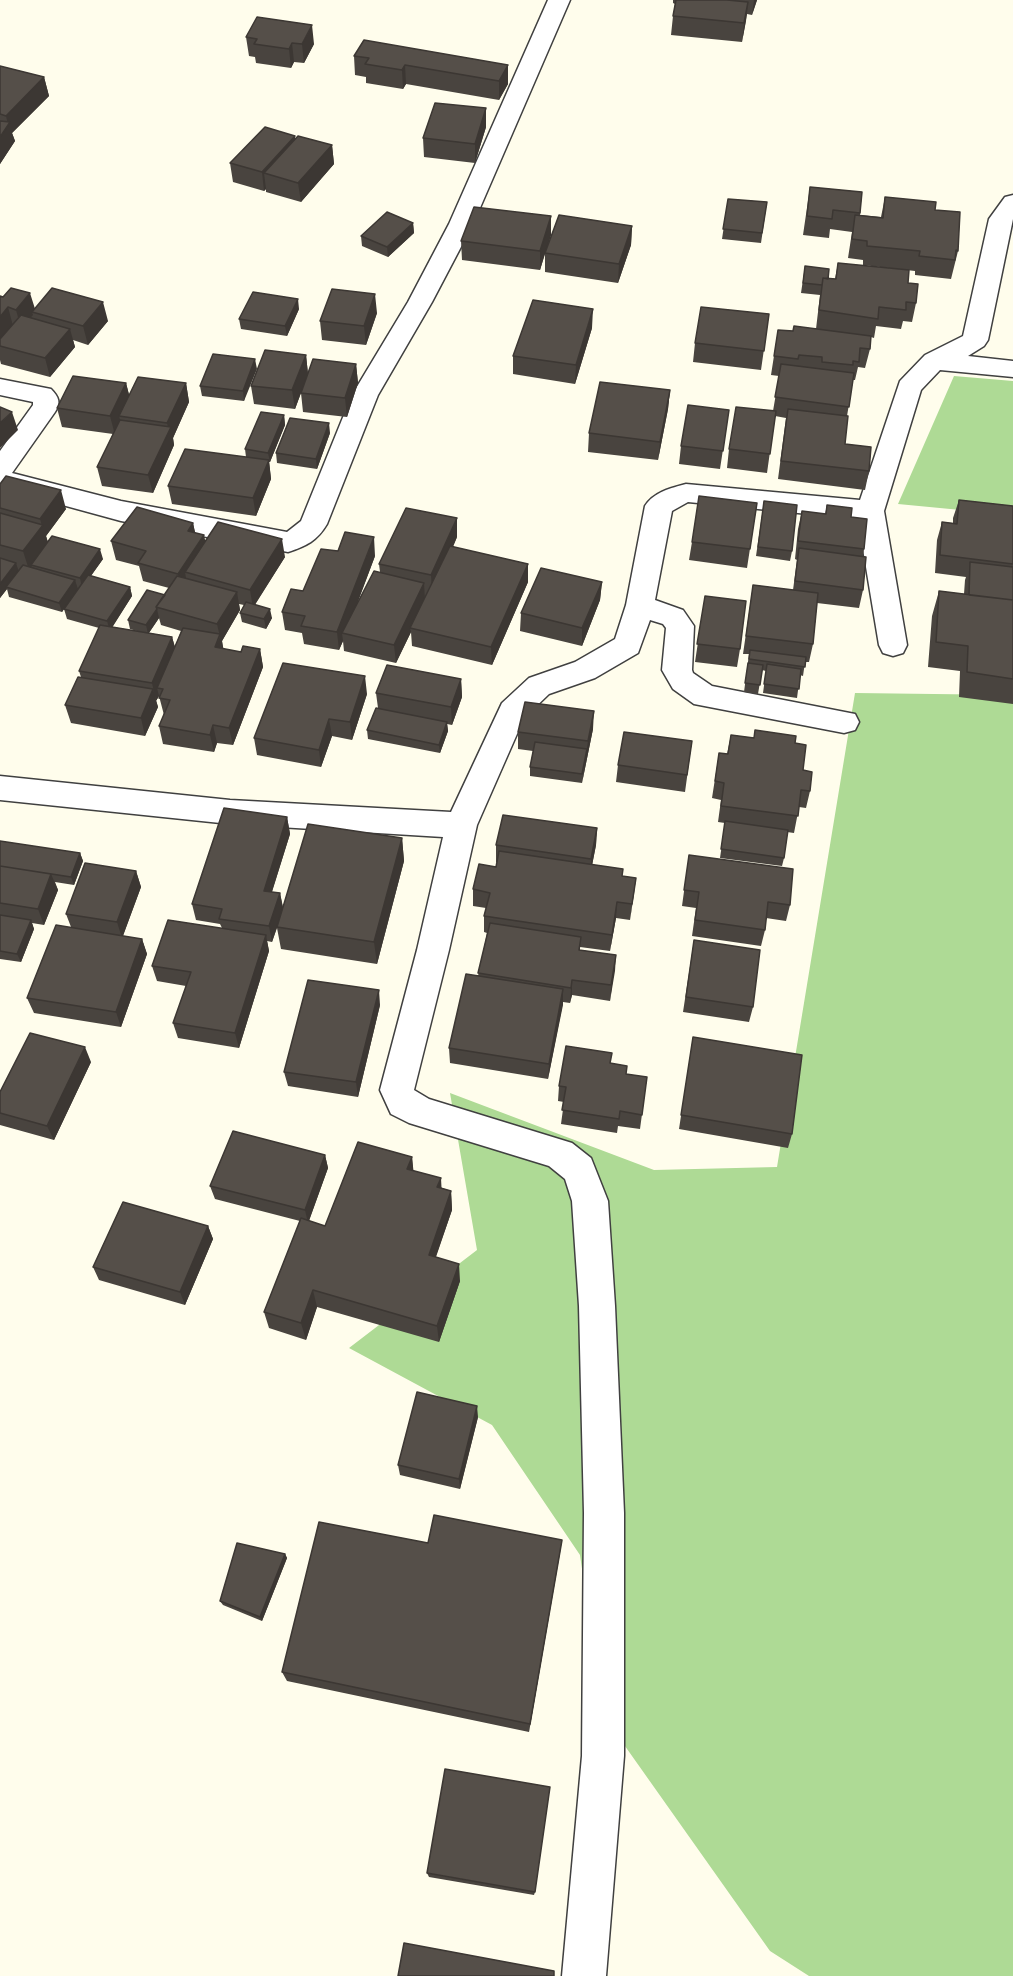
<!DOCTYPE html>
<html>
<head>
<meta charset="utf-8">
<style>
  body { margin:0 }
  canvas { display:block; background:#fffdec }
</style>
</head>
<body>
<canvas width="1013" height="1976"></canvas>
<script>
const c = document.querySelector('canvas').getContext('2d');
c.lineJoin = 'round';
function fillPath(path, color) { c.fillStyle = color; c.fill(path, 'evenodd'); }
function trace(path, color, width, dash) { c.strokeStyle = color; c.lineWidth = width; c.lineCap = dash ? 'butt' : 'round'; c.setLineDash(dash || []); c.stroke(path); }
fillPath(new Path2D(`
  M954,376L1013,381V515L898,504Z
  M855,693L1013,695V1976H809L770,1951L603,1715L580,1555L492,1425L349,1348L477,1250L450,1093L654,1170L777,1167Z`), '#aeda95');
const minor = new Path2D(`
  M548,0H570L473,224L432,302L378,395L327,524C317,541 306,546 288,552L121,521L0,488V451L33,405V402L0,395V379L51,389C59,397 61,403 55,412L12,473L121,501L287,532L301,521L352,395L408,302L449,224Z
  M1013,195V219L988,340L984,346L968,356L1013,361V377L940,370L921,390L884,511L907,645L903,653L893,656L883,653L879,645L858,519L688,502L672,511L655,600L683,610L694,626L692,670L693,673L712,686L855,714L859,722L855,730L844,733L694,704L673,689L662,670L666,628L663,624L650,620L638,653L595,678L549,694L524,718L477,825L449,950L414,1090L429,1099L572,1143L591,1158L608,1201L615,1306L624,1513V1756L606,1976H562L582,1756L584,1513L579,1306L572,1201L565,1179L549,1166L409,1123L391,1114L380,1090L417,950L443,837L230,824L0,800V776L230,800L451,812L502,703L529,678L575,662L615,639L626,605L645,506C654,492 671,488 686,484L860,500L900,381L925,355L963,336L989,219L1005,197Z`);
trace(minor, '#404040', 3);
fillPath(minor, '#fff');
fillPath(new Path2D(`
  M673,0H757L752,15L747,14L742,42L671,35L673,16L675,4L673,3Z
  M246,37L314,44L304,63L294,62L291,68L256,63L255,57L249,56Z
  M354,56L508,65V84L499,100L406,84L403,89L366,83V77L355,75Z
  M0,66L44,77L49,96L12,133L15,141L0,164Z
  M486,108V127L475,163L424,157L423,138Z
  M295,139L332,145L334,164L301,202L266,192V189L264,191L233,182L230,163Z
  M810,187L862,192L860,215L881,217L885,197L935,210L958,251L951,279L915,275V271L863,265V260L848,258L852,232L830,229L829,238L803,235Z
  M728,199L767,202L761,243L722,239Z
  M551,216V235L547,248L632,226L631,245L618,283L545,272V253L540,270L462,260L461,241Z
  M413,223L414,233L388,257L362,246L361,236Z
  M838,263L908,283L916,303L912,322L903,321L901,329L876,326L874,338L871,337L870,349L865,368L858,367L855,380H853L847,416L845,444L869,471L865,490L778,479L786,418L775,416L767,473L727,468L729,449L773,411L779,376L771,375L778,330L793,331L816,329L820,295L801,293L805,266L828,279H835Z
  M0,296L35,309L108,321L88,345L73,340L75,347L50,377L1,364L0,360Z
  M299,309L287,336L241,329L239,319Z
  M377,313L366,345L322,340L320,321Z
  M769,314L761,370L693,362L695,343Z
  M592,328L575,384L513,374V356Z
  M306,355L308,374L295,409L254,404L251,386Z
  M255,359L244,401L202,396L200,386Z
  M356,364L358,383L347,417L303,412L301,393Z
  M126,383L129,395L186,383L189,402L173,438L174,445L153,493L102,486L97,467L113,434L62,427L57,408Z
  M670,390L668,409L658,460L588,452L589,433Z
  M729,410L720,469L679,464L681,446Z
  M284,415L285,425L270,462H269L271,479L256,516L172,504L168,486L246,457L245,449Z
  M330,433L317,469L277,463L276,453Z
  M0,484L66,509L46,536L48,542L103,559L91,576L130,587L132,596L112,627L137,631L130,629L128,620L165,595L169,588L143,581L139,566L116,560L111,541L193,523L195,533L205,541L285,557L255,604L272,618L266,629L242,622L240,613L244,605L239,604L240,610L222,641L223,649L241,652L260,649L263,667L233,745L217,743L214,752L163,744L159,726L164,715L159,696L156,701L158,707L145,736L71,723L65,705L81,677L79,671L99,628L67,619L64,609L62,612L9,597L7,589L0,598ZM159,618L161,625L181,631L175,647L172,637L149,633Z
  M959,500L1013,506V704L959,697L960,671L928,667L932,616L939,591L964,594L965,580L966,577L935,573L937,540L942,522L953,523V518Z
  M764,501L792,551L790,561L756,556Z
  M757,503L747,568L689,560L692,542Z
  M827,505L851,517L864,549L863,556V590L859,608L817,603L813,644L809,662H805L803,676L800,675L797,698L763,693L766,671L762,670L758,694L744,692L749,654H743L753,585L793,590L797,560L795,559L798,529L802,511L825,514Z
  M457,537L453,547L528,564V582L492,665L412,646L411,632L396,663L344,651L343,641L339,650L304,644L302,633L285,630L282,612L303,591L375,556L357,603L380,572L379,564Z
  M602,582L600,600L582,646L520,631L521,613Z
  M705,596L740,649L737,667L695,662Z
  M461,679L462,697L452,725L447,724L448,731L440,753L368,739L367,730L378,708L376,693Z
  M367,694L352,740L332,736L321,767L257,755L254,738Z
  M593,729L582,783L530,776V767L533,751L518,749V732Z
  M731,735L795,743L810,791L806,808L799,807L794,833L787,832L784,858L782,866L720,858L725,823L718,822L721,800L712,798L719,753L727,754Z
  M692,741L685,792L616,782L618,765Z
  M287,817L290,834L272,892L280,893L283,907L402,838L404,861L377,964L281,949L277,928L272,942L267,941L269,951L239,1048L178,1038L173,1023L186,986L157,981L152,966L222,928L220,924L196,920L192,904Z
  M597,828L596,845L592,865L623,869L622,876L636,878L630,920L616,918L610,951L580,947V950L616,955L610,1001L572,995L570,1003L563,1002L548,1079L450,1063L449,1048L478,976L487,933L484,932V916L486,908L473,906V889L496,867L497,862H496V845Z
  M0,842L80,853L83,861L74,885L55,882L58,890L44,925L32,923L34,929L21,962L0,959Z
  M689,855L790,905L786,921L766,918L765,930L761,946L692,936L696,908L682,906Z
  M136,871L141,887L123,936L142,939L147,954L121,1027L34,1013L27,998L71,927L66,914Z
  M694,940L753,1007L749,1022L683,1012Z
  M380,1005L358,1097L288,1086L284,1072Z
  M693,1037L792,1134L788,1148L679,1129Z
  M91,1062L54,1140L0,1125V1092Z
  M611,1063L626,1074L647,1077L640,1129L618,1126L617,1133L561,1124L564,1102L558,1101L559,1086Z
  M325,1155L328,1168L309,1221L325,1226L412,1157L413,1170L442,1188L451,1191L452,1210L436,1257L460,1281L439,1342L317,1307L306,1340L269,1328L264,1312L300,1221L215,1199L210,1186Z
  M208,1226L213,1239L185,1305L99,1280L93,1267Z
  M478,1417L460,1489L400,1475L398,1465Z
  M562,1540L529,1732L287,1681L282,1672L428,1543Z
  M285,1554L287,1558L262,1621L223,1605L220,1601Z
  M427,1873L535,1892L534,1895L429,1877Z`), '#49443f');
fillPath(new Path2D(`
  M754,0H757L752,15Z
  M748,2L746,21L742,42L744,23Z
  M312,25L314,44L304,63L302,44Z
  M292,43L294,62L291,68L289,49Z
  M405,65L406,84L403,89L402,70Z
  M508,65V84L499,100V81Z
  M44,77L49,96L12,133L15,141L0,164V137L8,125L6,116Z
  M486,108V127L475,163V144Z
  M295,136L297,155L264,173L266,189L264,191L262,172Z
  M332,145L334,164L301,202L298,183Z
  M551,216V235L540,270V251Z
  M413,223L414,233L388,257L387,247Z
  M632,226L631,245L618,283L619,264Z
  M30,293L36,312H32L33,315L21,328L16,310Z
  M375,294L377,313L366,345L364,326Z
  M298,299L299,309L287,336L285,326Z
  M103,302L108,321L88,345L83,326Z
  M8,307L13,326L0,342V317Z
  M593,309L592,328L575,384L576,365Z
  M70,329L75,347L50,377L45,358Z
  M306,355L308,374L295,409L292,390Z
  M255,359L257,369L244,401L243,391Z
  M356,364L358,383L347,417L345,398Z
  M126,383L131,402L119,416L121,423L115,435L110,416Z
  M186,383L189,402L173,438L174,445L153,493L148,475L169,431L167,423Z
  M670,390L668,409L658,460L660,442Z
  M12,412L18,430L0,448V423Z
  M284,415L285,425L270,462L268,453Z
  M329,423L330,433L317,469L316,459Z
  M269,460L271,479L256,516L253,498Z
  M61,490L66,509L46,536L48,543L29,570L23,551L42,526L40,519Z
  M457,518V537L432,593L431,575Z
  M193,523L197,541L188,531Z
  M204,535L208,554L185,572L187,584L182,592L178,574Z
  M374,537L375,556L346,634L342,633L343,641L339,650L337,632Z
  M282,539L285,557L253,608L250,590Z
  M100,549L103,559L82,588L80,578Z
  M16,563L19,572L6,587L7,589L0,598V584Z
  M528,564V582L492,665L491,647Z
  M75,580L78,589L62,612L59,603Z
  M602,582L600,600L582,646V628Z
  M424,583L425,601L410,628L411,632L396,663L394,645Z
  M130,587L132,596L110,631L107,621Z
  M237,592L240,610L222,641L224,652L215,647L220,637L217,624Z
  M157,609L159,618L148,634L146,625Z
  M270,609L272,618L266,629L264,619Z
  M172,637L177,655L157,688L159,696L156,701L152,683Z
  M260,649L263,667L233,745L229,728Z
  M365,676L367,694L352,740L350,722Z
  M461,679L462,697L452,725L451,707Z
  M153,689L158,707L145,736L141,718Z
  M594,711L593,729L582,783L588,741Z
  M329,719L332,736L321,767L319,750Z
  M447,722L448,731L440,753L439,745Z
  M213,725L217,743L214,752L210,735Z
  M287,817L290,834L267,907L264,891Z
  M597,828L596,845L590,876L591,859Z
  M402,838L404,861L377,964L374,942Z
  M80,853L83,861L74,885L71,877Z
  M136,871L141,887L122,938L117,922Z
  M51,874L58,890L44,925L38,909Z
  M636,878L634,894L630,920L632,904Z
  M280,893L283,909L272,942L269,926Z
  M617,902L616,918L610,951L612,935Z
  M31,920L34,929L21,962L17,954Z
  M266,935L269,951L239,1048L235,1033Z
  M142,939L147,954L121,1027L116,1012Z
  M616,955L615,971L610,1001L611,985Z
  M572,980V995L570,1003L571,988Z
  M563,989V1005L548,1079L549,1064Z
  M379,990L380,1005L358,1097L356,1082Z
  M85,1047L91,1062L54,1140L47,1126Z
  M325,1155L328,1168L308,1223L305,1210Z
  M412,1157L414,1176L407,1169Z
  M441,1178L442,1197L437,1187Z
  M451,1191L452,1210L430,1273L429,1255Z
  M208,1226L213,1239L185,1305L180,1292Z
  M459,1264L460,1281L439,1342L437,1326Z
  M313,1290L317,1307L306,1340L301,1323Z
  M477,1406L478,1417L460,1489L459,1479Z
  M562,1540L560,1553L529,1732L530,1724Z
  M285,1554L287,1558L262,1621L260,1617Z`), '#3c3733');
const building = new Path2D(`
  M676,0H727L748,2L744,23L673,16Z
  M257,17L312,25L302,44L292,43L289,49L254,44L257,39L246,37Z
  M364,40L508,65L499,81L405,65L402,70L365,64L369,58L354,56Z
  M0,66L44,77L6,116L0,114Z
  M435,103L486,108L475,144L423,138Z
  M0,121L10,122L0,137Z
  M265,127L295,136L262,172L230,163Z
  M298,136L332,145L298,183L264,173Z
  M810,187L862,192L860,213L833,210L832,219L807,216Z
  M885,197L936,202L935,210L960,212L958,251L956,250L955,260L919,256L920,251L867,246V241L852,239L855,215L883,218Z
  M728,199L767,202L762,233L723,229Z
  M474,207L551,216L540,251L461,241Z
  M387,212L413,223L387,247L361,236Z
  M559,215L632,226L619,264L545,253Z
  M838,263L909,270L908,283L918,284L916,303L906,302V310L879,307L878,319L819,310L823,278L836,279Z
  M805,266L829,269L828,279L823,278L822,285L803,283Z
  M11,288L30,293L16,310L8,307L0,317V296L3,297Z
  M52,288L103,302L83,326L32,312Z
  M332,289L375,294L364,326L320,321Z
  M253,292L298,299L285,326L239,319Z
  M533,300L593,309L576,365L513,356Z
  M701,307L769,314L764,351L695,343Z
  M21,315L70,329L45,358L0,346V339Z
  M794,326L871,336L870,349L860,348L859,362L853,361V365L822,362V357L799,355L798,359L774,356L778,330L793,331Z
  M265,350L306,355L292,390L251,386Z
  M213,354L255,359L243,391L200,386Z
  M313,359L356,364L345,398L301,393Z
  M781,364L854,373L849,407L775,397Z
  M73,376L126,383L110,416L57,408Z
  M138,377L186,383L167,423L119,416Z
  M600,382L670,390L660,442L589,433Z
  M688,405L729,410L723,451L681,446Z
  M0,407L12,412L0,423Z
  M736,407L776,411L770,454L729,449Z
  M788,409L848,416L845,444L871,447L869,471L781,461Z
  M261,412L284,415L268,453L245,449Z
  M290,418L329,423L316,459L276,453Z
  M120,420L171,427L148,475L97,467Z
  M185,449L269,460L253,498L168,486Z
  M6,476L61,490L40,519L0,508V484Z
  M699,496L757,503L750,549L692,542Z
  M959,500L1013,506V564L940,555L942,522L957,524Z
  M764,501L797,505L792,551L758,547Z
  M827,505L852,508L851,517L867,519L864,549L798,541L802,511L826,514Z
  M137,507L193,523L188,531L204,535L178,574L138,563L146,551L111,541Z
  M406,508L457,518L431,575L379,564Z
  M0,513L43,525L23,551L0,545Z
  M218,522L282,539L250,590L185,572Z
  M345,532L374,537L337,632L301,626L305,616L282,612L291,589L303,591L321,549L338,551Z
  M52,536L100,549L80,578L31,565Z
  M450,546L528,564L491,647L410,628Z
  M799,548L866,557L863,590L795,581Z
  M0,558L16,563L0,584Z
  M970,562L1013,567V600L969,595Z
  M23,565L75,580L59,603L6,587Z
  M541,568L602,582L582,628L521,613Z
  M374,571L424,583L394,645L342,633Z
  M88,575L130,587L107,621L64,609Z
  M177,576L237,592L217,624L156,607Z
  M753,585L818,593L813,644L746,636Z
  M147,590L165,595L156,607L157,609L146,625L128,620Z
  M939,591L1013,600V679L967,672L968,646L936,642Z
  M705,596L746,601L740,649L697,644Z
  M246,602L270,609L264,619L240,613Z
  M100,625L172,637L152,683L79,671Z
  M183,628L220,634L215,647L241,652L243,646L260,649L229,728L213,725L210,735L159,726L170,700L159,698L163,689L157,688Z
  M750,650L806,657L805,667L749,659Z
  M283,663L365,676L350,722L329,719L319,750L254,738Z
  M748,663L763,665L760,685L745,683Z
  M767,664L801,669L799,689L764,684Z
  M387,665L461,679L451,707L376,693Z
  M78,677L153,689L141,718L65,705Z
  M525,702L594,711L588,741L518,732Z
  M376,708L447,722L439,745L367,730Z
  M755,730L796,736L795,743L806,745L803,770L812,772L810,791L801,790L798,816L721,806L724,783L715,781L719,753L728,754L731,735L754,738Z
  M624,732L692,741L687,775L618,765Z
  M535,742L587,749L582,774L530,767Z
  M224,808L287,817L264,891L280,893L269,926L219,919L222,909L192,904Z
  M503,815L597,828L591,859L496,845Z
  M725,821L788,830L784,858L721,849Z
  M308,824L402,838L374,942L277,927Z
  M0,841L80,853L71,877L0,866Z
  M499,851L623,869L622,876L636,878L632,904L617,902L612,935L484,916L490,893L473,889L479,864L496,867Z
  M689,855L793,869L790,905L768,902L765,930L695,920L699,892L684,890Z
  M85,863L136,871L117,922L66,914Z
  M0,866L51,874L38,909L0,903Z
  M0,915L31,920L17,954L0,951Z
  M168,920L266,935L235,1033L173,1023L191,972L152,966Z
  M490,923L581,937L579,950L616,955L611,985L572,980L571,988L478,973Z
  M56,925L142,939L116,1012L27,998Z
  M694,940L760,950L753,1007L686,997Z
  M466,974L563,989L549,1064L449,1048Z
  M308,980L379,990L356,1082L284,1072Z
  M30,1033L85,1047L47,1126L0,1113V1092Z
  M693,1037L802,1055L792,1134L681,1115Z
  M566,1046L612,1053L610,1063L627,1066L626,1074L647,1077L642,1115L620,1111L619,1119L562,1110L566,1087L559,1086Z
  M233,1131L325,1155L305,1210L210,1186Z
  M358,1142L412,1157L407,1169L441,1178L437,1187L451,1191L429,1255L459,1264L437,1326L313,1290L301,1323L264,1312L301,1218L325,1226Z
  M123,1202L208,1226L180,1292L93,1267Z
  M417,1392L477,1406L459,1479L398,1465Z
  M434,1515L562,1540L530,1724L282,1672L319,1522L428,1543Z
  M237,1543L285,1554L260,1617L220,1601Z
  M445,1769L550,1787L535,1892L427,1873Z
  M404,1943L554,1971V1976H398Z`);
fillPath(building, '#554f49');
trace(building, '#3c3733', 1.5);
</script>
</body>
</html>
